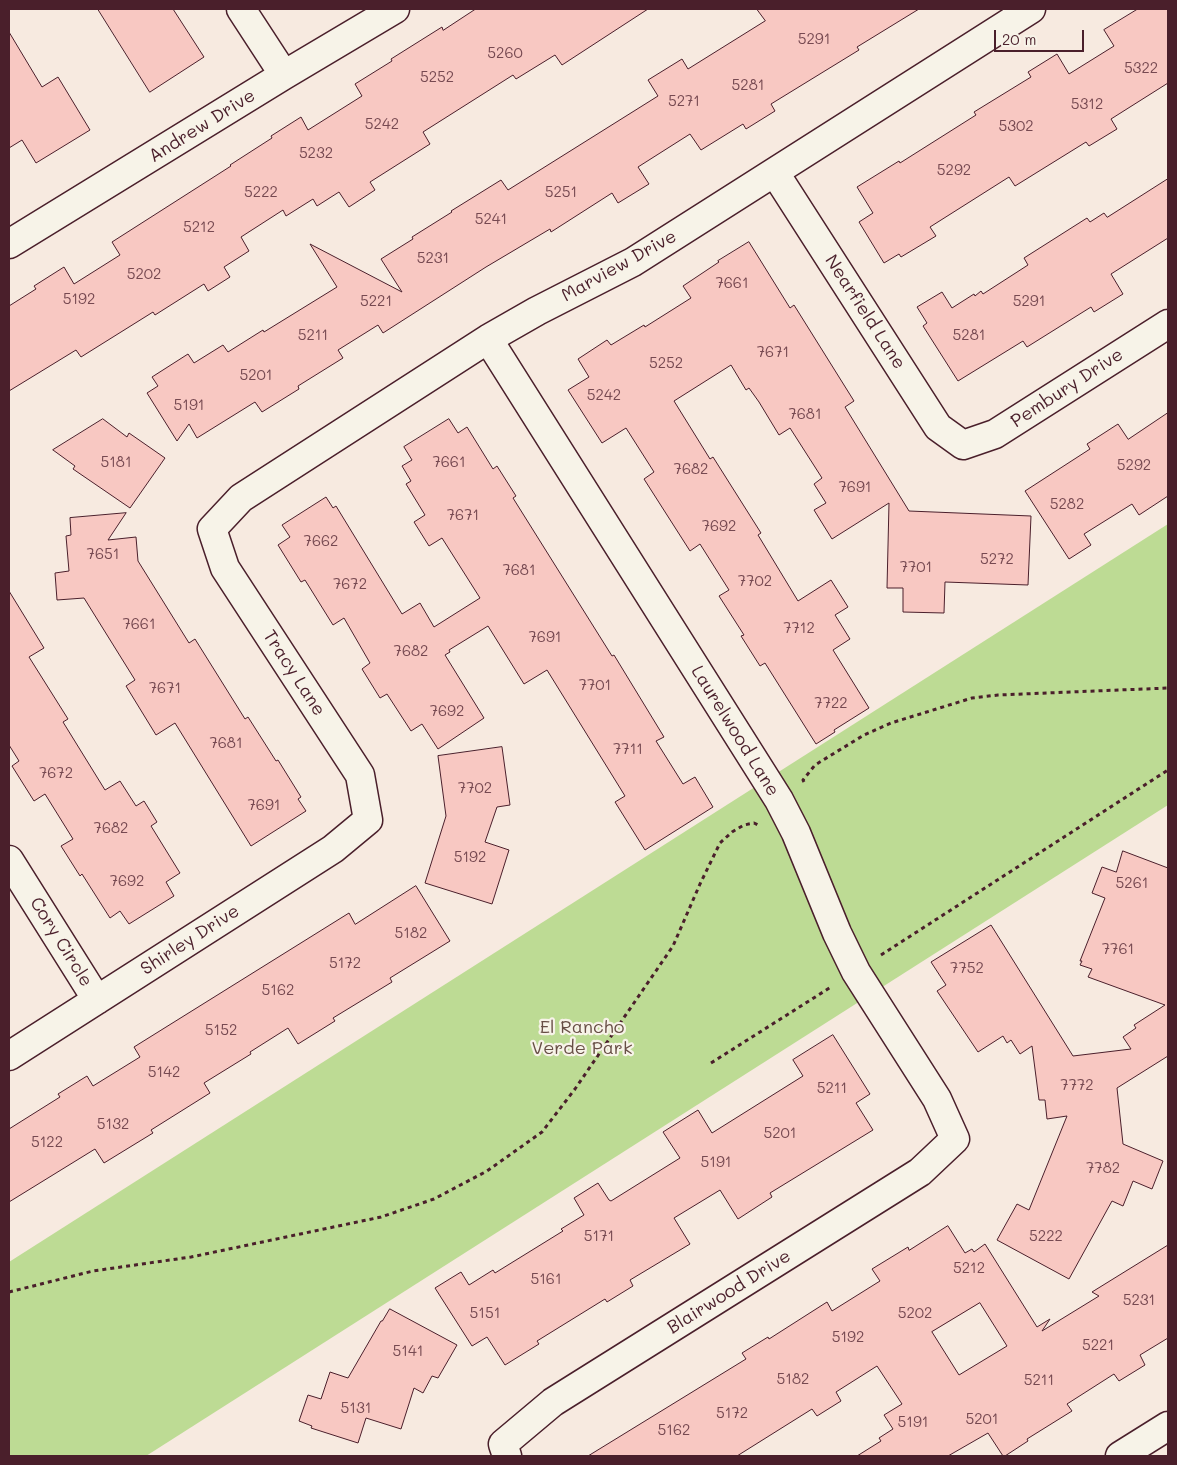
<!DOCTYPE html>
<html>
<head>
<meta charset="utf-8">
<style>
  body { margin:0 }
  #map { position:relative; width:1177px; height:1465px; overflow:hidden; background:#f7eae0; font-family:Mali,sans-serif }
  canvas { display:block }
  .frame { position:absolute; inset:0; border:10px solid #4a1f2b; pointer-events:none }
  .scale { position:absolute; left:994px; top:30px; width:90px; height:22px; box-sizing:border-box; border:2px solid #4a1f2b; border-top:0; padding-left:6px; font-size:15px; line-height:18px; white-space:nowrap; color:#4a1f2b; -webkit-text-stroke:4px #f7f3e8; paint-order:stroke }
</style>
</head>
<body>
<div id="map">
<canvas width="1177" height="1465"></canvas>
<div class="frame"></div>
<div class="scale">20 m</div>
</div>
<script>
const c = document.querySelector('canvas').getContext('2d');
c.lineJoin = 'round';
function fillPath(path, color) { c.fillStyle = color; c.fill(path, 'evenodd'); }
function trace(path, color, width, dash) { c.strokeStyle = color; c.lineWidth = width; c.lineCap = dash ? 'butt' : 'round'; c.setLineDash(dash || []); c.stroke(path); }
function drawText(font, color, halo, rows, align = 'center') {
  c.font = font + ' Mali,sans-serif'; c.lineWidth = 4.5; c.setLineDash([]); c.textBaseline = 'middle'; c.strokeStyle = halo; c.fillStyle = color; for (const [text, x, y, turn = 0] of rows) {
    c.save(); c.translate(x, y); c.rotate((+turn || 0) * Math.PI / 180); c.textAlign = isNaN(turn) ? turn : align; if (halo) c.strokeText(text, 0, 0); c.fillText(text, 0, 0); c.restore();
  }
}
fillPath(new Path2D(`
  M1168,524V805L146,1456H9V1262Z`), '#bddb94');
const building = new Path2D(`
  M98,9H173L204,57L150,92Z
  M476,9H648L562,65L555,55L516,79L513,75L423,132L430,144L370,182L375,190L349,207L339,192L317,206L313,199L286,216L283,210L241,237L249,251L224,267L230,277L208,291L204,284L155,315L153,312L81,357L76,350L9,391V306L36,289L34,286L64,267L74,284L120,255L112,242L231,166L230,165L272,138L271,136L301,117L308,130L362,96L355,84L392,61L391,59L442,27L443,30Z
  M757,9H919L857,47L859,50L771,104L775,111L746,129L743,124L701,150L690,134L638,167L649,184L618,203L612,193L551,232L550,229L486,267L383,333L378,325L338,350L343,358L298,386L299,389L262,412L255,402L197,438L189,424L177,441L147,393L158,386L152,377L188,354L194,363L223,345L228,352L263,330L264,332L337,287L310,244L402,292L381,259L413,239L412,237L452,212L451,211L501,180L508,190L658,96L648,80L682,59L688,69L765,21Z
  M1138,9H1168V83L1111,119L1117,129L1089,146L1086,142L1015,186L1009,177L930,227L936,236L901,257L899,254L884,263L859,222L873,213L857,187L899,161L900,163L976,115L974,112L1031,77L1028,72L1057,54L1069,74L1114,46L1104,30Z
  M9,32L42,87L58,77L90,130L36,163L22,140L9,148Z
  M1168,179V238L1111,274L1123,294L1094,312L1091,307L1027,347L1023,341L958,381L923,326L927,323L917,307L942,292L952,308L974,294L975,296L981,291L983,294L1028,265L1024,258L1087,218L1090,222L1104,213L1107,217Z
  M749,242L790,308L794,305L854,401L845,407L909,511L1031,516L1028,585L945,582L944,613L903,612V588H887L889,503L832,539L814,510L826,503L814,484L822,478L790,428L779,435L759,402L749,388L746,390L731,365L674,401L710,459L713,457L761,533L758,535L798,601L831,580L848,607L835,615L850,639L833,650L869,708L834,730L835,732L816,744L765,663L760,666L741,636L744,635L719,596L729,590L700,544L690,551L644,479L654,472L626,428L602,443L568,390L589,377L578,359L607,340L611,345L644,325L645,327L691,298L683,286L719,262L718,261Z
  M1168,413V496L1139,515L1132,504L1084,534L1091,545L1069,559L1025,491L1090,449L1087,444L1118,424L1128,439Z
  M103,419L127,437L129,433L165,458L130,508L73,469L75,466L53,450Z
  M449,419L458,433L467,427L493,469L497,466L516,496L513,498L612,656L614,655L664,737L656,741L683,784L695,777L713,807L645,850L615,802L625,796L547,670L524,684L488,626L449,650L450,652L445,655L484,718L438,749L422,724L411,731L387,694L380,698L362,669L370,663L344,618L333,625L305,580L301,582L278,545L290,537L282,525L326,497L333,508L336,506L402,614L420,603L434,627L480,598L442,538L429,546L414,522L425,515L406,484L411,481L402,466L412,460L404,447Z
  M126,513L108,540L136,537L138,561L189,643L195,639L245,719L248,717L276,761L278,760L301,797L298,799L306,811L251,846L175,723L156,735L126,686L135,680L84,598L57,600L55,573L69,571L66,536L71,535L70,518Z
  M9,591L44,648L29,657L68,719L63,722L105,790L120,781L136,806L144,801L157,822L151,826L180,873L166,882L174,896L129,924L120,911L110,918L82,874L80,876L61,846L73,839L45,794L34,801L12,766L19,761L9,745Z
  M502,747L510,805L497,807L485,842L509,850L492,904L425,883L446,816L438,756Z
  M1123,851L1168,868V1056L1117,1088L1123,1144L1163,1161L1152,1189L1133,1181L1123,1206L1112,1201L1069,1279L997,1240L1017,1204L1029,1210L1067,1116L1047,1119L1045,1100H1039L1032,1046L1020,1054L1011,1040L1007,1043L1003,1036L978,1052L937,991L946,985L931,962L991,925L1073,1056L1131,1049L1123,1037L1136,1028L1134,1025L1165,1005L1088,977L1092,969L1080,965L1082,961H1080L1105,898L1092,893L1102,867L1116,872Z
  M416,886L450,941L390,978L392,982L333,1018L335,1021L298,1044L288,1028L250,1052L251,1054L204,1083L210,1093L151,1130L153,1133L104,1163L95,1149L9,1202V1129L60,1097L58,1094L87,1076L93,1086L140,1057L134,1047L349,913L355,924Z
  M833,1035L870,1094L856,1103L873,1130L770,1193L772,1197L738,1219L720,1190L674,1218L690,1244L630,1280L633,1286L607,1302L605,1299L537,1341L539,1344L505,1365L487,1337L472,1346L435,1288L461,1272L469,1285L493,1270L495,1273L563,1231L561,1229L584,1215L574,1198L598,1183L609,1200L611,1201L680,1158L663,1132L698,1110L712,1133L803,1076L793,1060Z
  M948,1226L965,1253L972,1249L974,1252L985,1244L1037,1327L1050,1319L1042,1331L1099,1296L1092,1292L1168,1245V1338L1140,1355L1145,1365L1119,1381L1114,1374L1067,1404L1072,1411L1027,1439L1028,1441L1005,1456H1003L988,1433L948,1456H857L881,1441L879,1438L893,1429L884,1415L902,1404L877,1366L836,1392L841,1401L817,1416L812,1409L737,1456H588L746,1359L742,1353L768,1337L769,1339L827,1302L832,1311L880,1281L872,1269L908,1247L909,1250ZM980,1303L1007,1346L959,1375L932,1332Z
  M390,1309L457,1345L438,1378L432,1376L423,1393L414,1388L401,1429L366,1418L358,1443L311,1428L312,1426L299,1421L308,1395L321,1399L330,1372L348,1378L381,1321H382Z`);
fillPath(building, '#f8c8c2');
trace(building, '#4a1f2b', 1);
const minor = new Path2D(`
  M241,9L284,75
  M775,173L938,427L963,445L995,434L1168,324
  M9,244L284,75L395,9
  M488,339L779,800L796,833L837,933L856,972L937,1099L955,1139L920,1172L553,1402L503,1444L507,1456
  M9,860L97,1000
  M9,1056L333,849L368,820L360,775L225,568L212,529L241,498L488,339L537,311L633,262L1031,9
  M1120,1456L1168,1426`);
trace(minor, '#4a1f2b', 31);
trace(new Path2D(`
  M804,782L803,780L815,765L864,735L891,723L972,698L998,695L1168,688
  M881,955L1168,770
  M711,1063L831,987
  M9,1292L93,1271L191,1257L381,1217L434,1199L487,1171L542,1132L575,1089L673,946L700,884L720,843L732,832L744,825L754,823L758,825`), '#4a1f2b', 3, [4, 4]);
trace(minor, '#f7f3e8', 28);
drawText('15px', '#764951', null, [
  ["5291",814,39],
  ["5260",505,53],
  ["5322",1141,68],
  ["5252",437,77],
  ["5281",748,85],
  ["5271",684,101],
  ["5312",1087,104],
  ["5242",382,124],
  ["5302",1016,126],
  ["5232",316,153],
  ["5292",954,170],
  ["5222",261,192],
  ["5251",561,192],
  ["5241",491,219],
  ["5212",199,227],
  ["5231",433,258],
  ["5202",144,274],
  ["7661",732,283],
  ["5192",79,299],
  ["5221",376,301],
  ["5291",1029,301],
  ["5211",313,335],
  ["5281",969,335],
  ["7671",773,352],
  ["5252",666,363],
  ["5201",256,375],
  ["5242",604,395],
  ["5191",189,405],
  ["7681",805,414],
  ["5181",116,462],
  ["7661",449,462],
  ["5292",1134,465],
  ["7682",691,469],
  ["7691",855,487],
  ["5282",1067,504],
  ["7671",463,515],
  ["7692",719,526],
  ["7662",321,541],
  ["7651",103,554],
  ["5272",997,559],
  ["7701",916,567],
  ["7681",519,570],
  ["7702",755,581],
  ["7672",350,584],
  ["7661",139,624],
  ["7712",799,628],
  ["7691",545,637],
  ["7682",411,651],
  ["7701",595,685],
  ["7671",165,688],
  ["7722",831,703],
  ["7692",447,711],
  ["7681",226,743],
  ["7711",628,749],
  ["7672",56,773],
  ["7702",475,788],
  ["7691",264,805],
  ["7682",111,828],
  ["5192",470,857],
  ["7692",127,881],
  ["5261",1132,883],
  ["5182",411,933],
  ["7761",1118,949],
  ["5172",345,963],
  ["7752",967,968],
  ["5162",278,990],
  ["5152",221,1030],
  ["5142",164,1072],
  ["7772",1077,1085],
  ["5211",832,1088],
  ["5132",113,1124],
  ["5201",780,1133],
  ["5122",47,1142],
  ["5191",716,1162],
  ["7782",1103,1168],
  ["5171",599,1236],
  ["5222",1046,1236],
  ["5212",969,1268],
  ["5161",546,1279],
  ["5231",1139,1300],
  ["5151",485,1313],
  ["5202",915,1313],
  ["5192",848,1337],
  ["5221",1098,1345],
  ["5141",408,1351],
  ["5182",793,1379],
  ["5211",1039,1380],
  ["5131",356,1408],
  ["5172",732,1413],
  ["5201",982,1419],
  ["5191",913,1422],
  ["5162",674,1430]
]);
drawText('18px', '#4a1f2b', '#f7f3e8', [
  ["Andrew Drive",202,126,-32],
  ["Marview Drive",619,266,-29],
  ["Nearfield Lane",865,312,57],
  ["Pembury Drive",1067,388,-33],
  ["Tracy Lane",294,673,57],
  ["Laurelwood Lane",735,731,58],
  ["Shirley Drive",190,940,-33],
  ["Cory Circle",61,942,58],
  ["Blairwood Drive",729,1292,-32]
]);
drawText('18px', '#674e45', '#f7f3e8', [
  ["El Rancho",582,1027],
  ["Verde Park",582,1048]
]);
</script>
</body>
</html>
